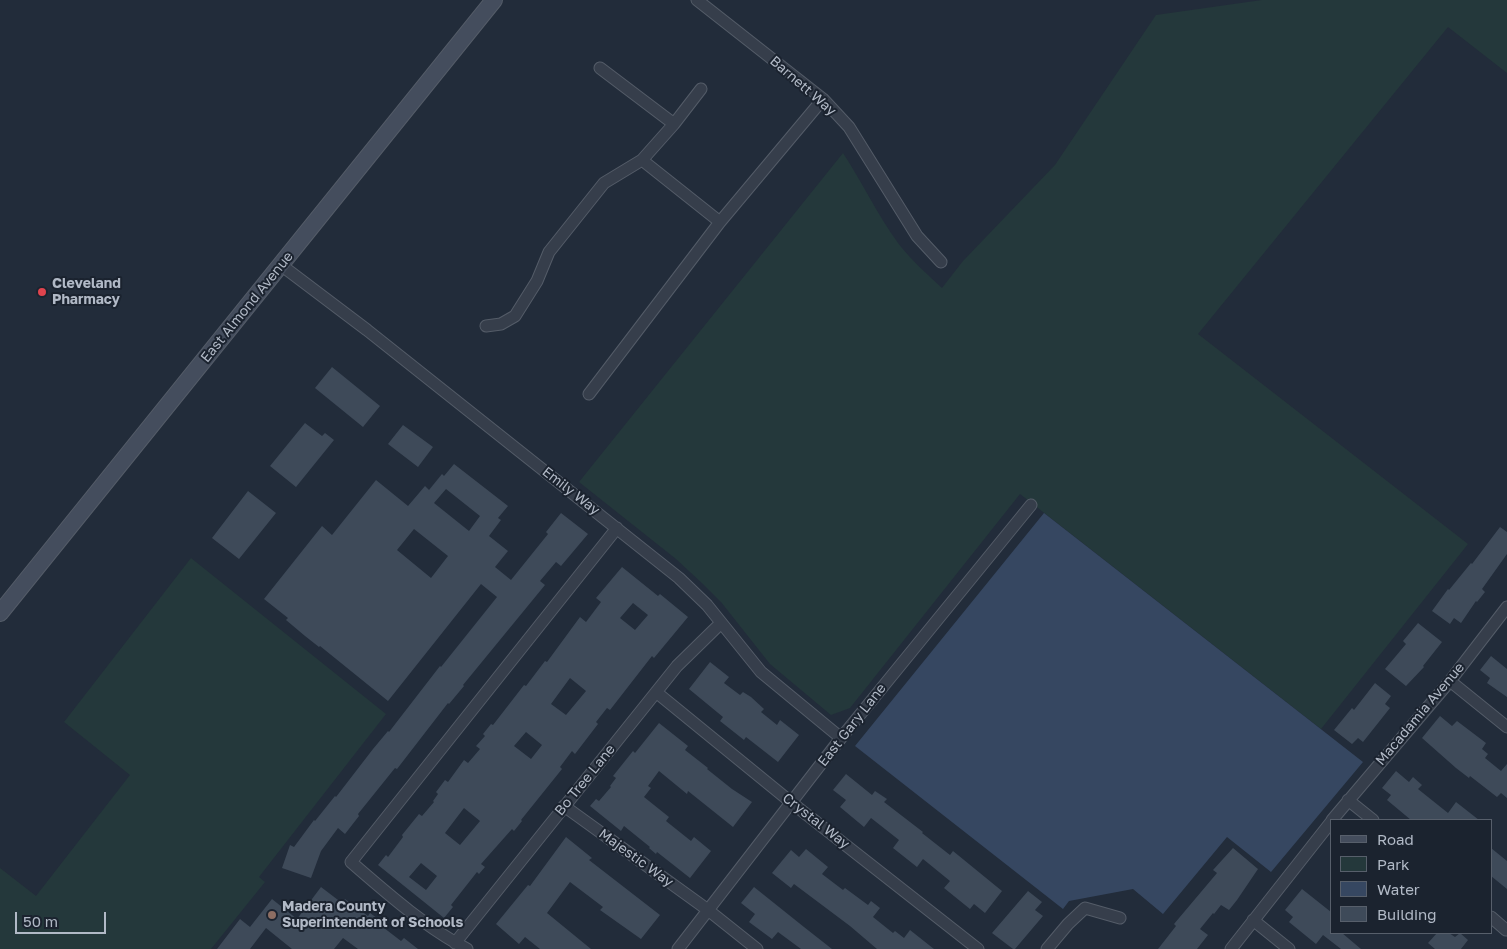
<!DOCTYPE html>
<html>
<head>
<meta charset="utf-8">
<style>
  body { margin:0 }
  #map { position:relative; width:1507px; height:949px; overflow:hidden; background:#222c3a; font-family:"Golos Text",sans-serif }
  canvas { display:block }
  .legend { position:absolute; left:1330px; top:819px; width:162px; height:115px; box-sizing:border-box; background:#1b232f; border:1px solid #575f6b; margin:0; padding:6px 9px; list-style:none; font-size:15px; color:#b1b9c6 }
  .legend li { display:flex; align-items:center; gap:10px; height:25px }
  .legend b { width:25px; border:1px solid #575f6b }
  .scale { position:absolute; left:15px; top:912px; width:91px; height:22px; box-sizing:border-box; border:2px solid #b1b9c6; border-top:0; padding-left:6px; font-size:15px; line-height:18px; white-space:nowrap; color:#b1b9c6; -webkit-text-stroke:4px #1b232f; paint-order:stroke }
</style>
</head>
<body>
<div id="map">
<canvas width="1507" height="949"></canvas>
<ul class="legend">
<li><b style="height:6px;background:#444d5d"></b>Road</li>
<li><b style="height:14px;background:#24383b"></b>Park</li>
<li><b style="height:14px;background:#364761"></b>Water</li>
<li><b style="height:14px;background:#3e4a59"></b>Building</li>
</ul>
<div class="scale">50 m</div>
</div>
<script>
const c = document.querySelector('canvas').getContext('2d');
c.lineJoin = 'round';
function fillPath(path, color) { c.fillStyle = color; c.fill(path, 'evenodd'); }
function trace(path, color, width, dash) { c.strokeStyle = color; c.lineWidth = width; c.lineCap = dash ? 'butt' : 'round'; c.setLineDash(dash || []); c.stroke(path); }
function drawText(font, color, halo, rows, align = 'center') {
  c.font = font + ' "Golos Text",sans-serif'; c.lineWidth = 4; c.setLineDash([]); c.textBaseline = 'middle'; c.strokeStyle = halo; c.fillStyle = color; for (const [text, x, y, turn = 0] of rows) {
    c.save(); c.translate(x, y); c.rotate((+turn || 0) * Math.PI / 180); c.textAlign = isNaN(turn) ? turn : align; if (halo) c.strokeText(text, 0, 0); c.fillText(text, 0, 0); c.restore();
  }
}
fillPath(new Path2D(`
  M1262,0H1507V73L1448,27L1198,334L1468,544L1321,729L1020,494L850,708L831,715L770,664L721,602L704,585L676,559L579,482L843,153C862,182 877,214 898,243C911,260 927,274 942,288L963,261L1055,165L1156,15Z
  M191,558L386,714L259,877L265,882L211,949H0V868L36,896L130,775L64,722Z`), '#24383b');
fillPath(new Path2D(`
  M1044,513L1363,762L1271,872L1227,837L1163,914L1133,889L1069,901L1063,909L855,746Z`), '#364761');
fillPath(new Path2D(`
  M332,367L380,406L363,427L315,388Z
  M305,423L322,436L325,433L334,440L296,487L270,466Z
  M403,425L433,447L418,467L388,444Z
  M454,464L508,506L498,518L501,520L489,536L508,551L495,567L511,580L548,534L546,532L561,513L588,534L561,566L556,562L540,581L545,585L463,685L464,686L449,704L448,703L397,769L395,768L358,814L359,816L345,834L338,828L321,851L311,878L282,868L290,845L294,847L314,820L315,821L335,796L336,797L373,749L388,731L389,732L440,666L441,667L497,597L481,584L388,701L320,646L319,647L305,636L286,620L288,618L264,599L322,526L332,535L376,480L408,506L425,486L429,490L442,474L444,476ZM446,489L480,516L469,531L434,503ZM414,529L448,556L431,578L397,550Z
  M248,491L276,513L239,559L212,538Z
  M1500,527L1507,532V554L1482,589L1485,592L1477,602L1476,601L1461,623L1454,618L1450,624L1432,611L1448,589L1449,590L1471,563L1472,564Z
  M622,567L658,596L660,594L688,617L654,658L652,656L610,710L607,708L596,722L598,724L575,754L572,751L560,767L562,769L521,820L522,821L514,831L512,829L481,864L485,867L479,874L477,872L451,905L453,907L444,918L378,865L386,855L388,857L403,837L402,835L419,814L422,816L434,802L433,801L438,794L436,792L445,780L448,782L464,760L468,763L480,749L476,746L485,736L483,734L491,724L493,725L524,685L526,686L545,661L547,662L580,617L586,622L601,602L596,598ZM633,603L648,615L635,630L620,618ZM570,678L586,691L566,715L551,704ZM526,732L542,745L531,759L514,746ZM464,808L480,821L460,845L445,833ZM421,863L437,876L426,890L409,877Z
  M1418,623L1442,642L1423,666L1424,667L1406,686L1385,669L1406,644L1403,641Z
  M1491,656L1507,669V697L1487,683L1490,678L1480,670Z
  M710,662L729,677L724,683L740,695L743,692L751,697L764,709L761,712L777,725L780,720L799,735L778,762L746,737L744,740L720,721L723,717L689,689Z
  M1375,683L1391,696L1385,704L1390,708L1363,742L1358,738L1352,744L1334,730L1352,708L1354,710Z
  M1440,716L1452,726L1457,721L1486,743L1482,749L1488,754L1485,758L1501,771L1507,764V798L1501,793L1497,797L1470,776L1469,778L1456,768L1422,738Z
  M659,723L688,746L685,750L708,768L707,769L732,789L752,802L733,827L688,791L687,794L659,771L648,786L651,788L644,797L669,817L666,821L691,841L694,837L711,851L690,878L657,852L656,854L649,848L650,847L624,826L621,831L590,806L596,799L599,801L611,787L610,786L616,778L613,776L633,751L635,753Z
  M1396,771L1409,782L1413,777L1422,785L1418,789L1448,813L1456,802L1479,820H1411L1387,800L1391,795L1382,788Z
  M846,774L872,795L875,791L887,799L884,802L923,832L922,833L950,855L953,851L1002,891L985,913L974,904L970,909L944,888L950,881L923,859L917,867L893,848L899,840L871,818L864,827L840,807L846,800L833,790Z
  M566,837L592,858L589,860L660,915L641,939L600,910L603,907L570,882L547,913L591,949H540L525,937L519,944L496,924L528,885L530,886Z
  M1233,848L1258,869L1237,900L1229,910L1221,905L1214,914L1213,913L1200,929L1208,935L1197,949H1158L1176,926L1174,924L1217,873L1213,870Z
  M1491,848L1507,861V889L1491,876Z
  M806,849L828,867L822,874L843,890L845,888L868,905L871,901L880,908L873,917L893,933L895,931L904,938L910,930L934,949H877L850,926L794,884L791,888L772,873L791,850L799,857Z
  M321,887L342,903L345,899L368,916L370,913L377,918L375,921L401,941L404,938L418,949H358L343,938L334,949H292L266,928L250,949H217L240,919L250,927L272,899L297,919Z
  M754,887L804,927L832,949H801L778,932L772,939L749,922L755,914L741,903Z
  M1302,889L1331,912V933H1342L1361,949H1341L1323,935L1316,944L1289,922L1293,917L1285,910Z
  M1028,891L1042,902L1035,910L1043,916L1015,949H1013L992,933Z
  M1437,933H1449L1455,937L1460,933L1468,940L1461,949H1435L1428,943Z`), '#3e4a59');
const street = new Path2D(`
  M697,0L823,99L849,127L917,236L941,262
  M600,68L674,124
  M642,160L720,222
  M281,265L367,330L679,578L707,605L761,672L841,738
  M486,326L501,324L515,316L537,281L549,252L604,183L642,160L674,124L701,89
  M589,394L720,222L823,99
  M1450,681L1507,727
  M656,692L792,803L978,949
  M1348,800L1373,820
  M564,806L708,910L757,949
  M1332,820L1450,681L1507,607
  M1491,917L1506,930L1507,929
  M1253,920L1289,949
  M455,943L677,666L721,623
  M467,949C424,926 388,894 351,862L617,528
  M678,949L841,738L1031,505
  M1047,949L1068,924L1085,908L1120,918
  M1231,949L1331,822`);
const secondary = new Path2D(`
  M0,613L494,0`);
trace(street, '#545c68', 13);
trace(secondary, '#545c68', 18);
trace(street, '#363e4b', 11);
trace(secondary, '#444d5d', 16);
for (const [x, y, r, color] of [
  [42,292,5,"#e0444e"],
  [272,915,5,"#8d6e63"]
]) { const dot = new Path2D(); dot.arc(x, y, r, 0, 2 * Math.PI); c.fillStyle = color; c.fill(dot); trace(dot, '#1b232f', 2); }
drawText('14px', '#b1b9c6', '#1b232f', [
  ["Barnett Way",803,86,41],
  ["East Almond Avenue",247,307,-51],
  ["Emily Way",571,491,38],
  ["Macadamia Avenue",1420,714,-50],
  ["East Gary Lane",852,725,-52],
  ["Bo Tree Lane",585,780,-51],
  ["Crystal Way",816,821,38],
  ["Majestic Way",636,858,36]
]);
drawText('bold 14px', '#b1b9c6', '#1b232f', [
  ["Cleveland",52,284],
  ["Pharmacy",52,300],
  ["Madera County",282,907],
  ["Superintendent of Schools",282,923]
], 'left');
</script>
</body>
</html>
